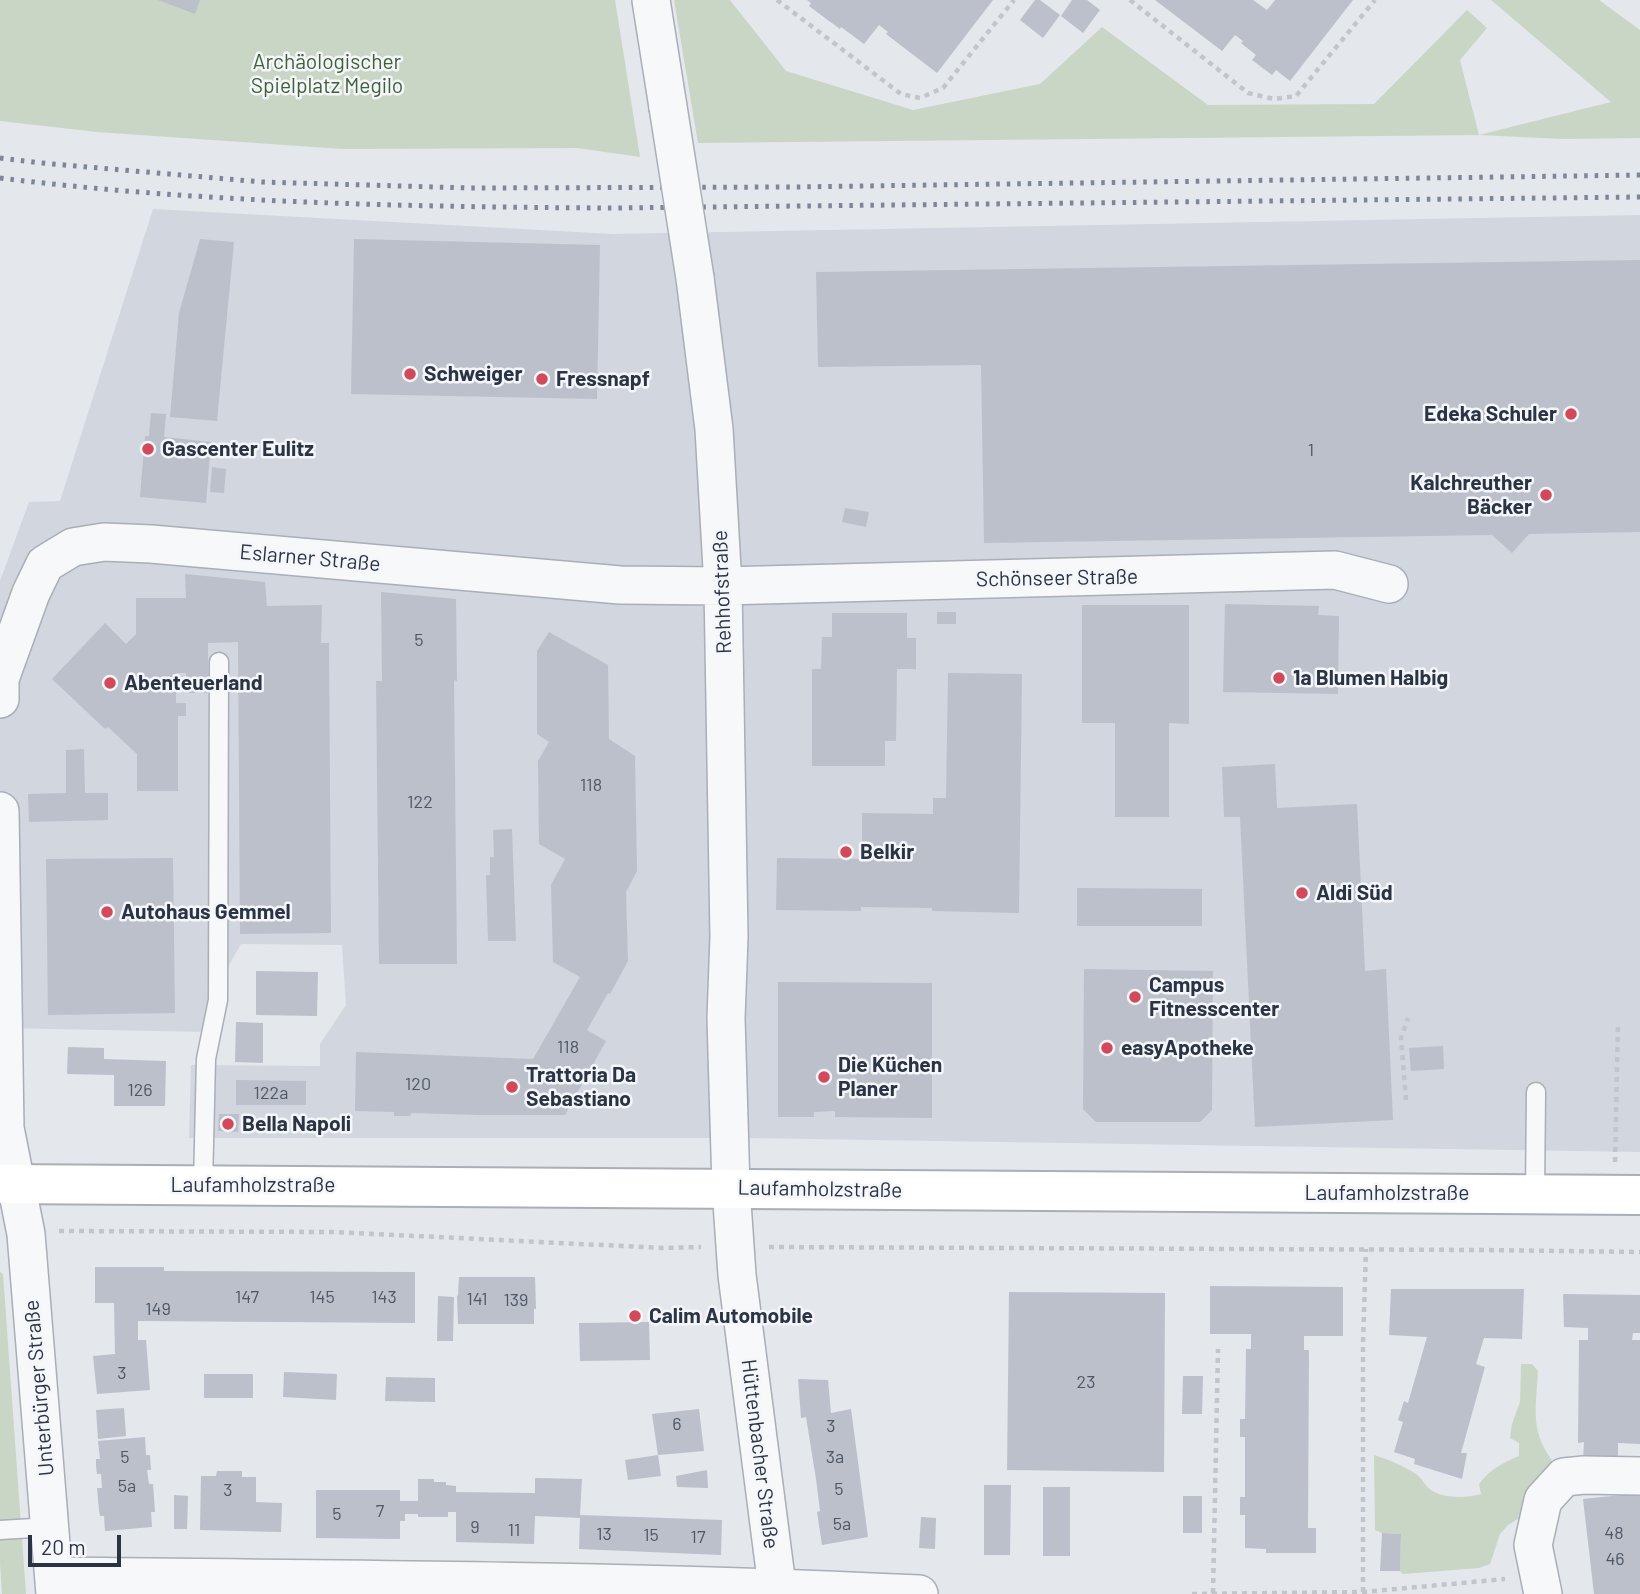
<!DOCTYPE html>
<html>
<head>
<meta charset="utf-8">
<style>
  body { margin:0 }
  #map { position:relative; width:1640px; height:1594px; overflow:hidden; background:#e4e7ec; font-family:Barlow,sans-serif }
  canvas { display:block }
  .scale { position:absolute; left:28px; top:1535px; width:93px; height:32px; box-sizing:border-box; border:4px solid #2b3445; border-top:0; padding-left:9px; font-size:21px; line-height:24px; white-space:nowrap; color:#2b3445; -webkit-text-stroke:5px #f4f6f9; paint-order:stroke }
</style>
</head>
<body>
<div id="map">
<canvas width="1640" height="1594"></canvas>
<div class="scale">20 m</div>
</div>
<script>
const c = document.querySelector('canvas').getContext('2d');
c.lineJoin = 'round';
function fillPath(path, color) { c.fillStyle = color; c.fill(path, 'evenodd'); }
function trace(path, color, width, dash) { c.strokeStyle = color; c.lineWidth = width; c.lineCap = dash ? 'butt' : 'round'; c.setLineDash(dash || []); c.stroke(path); }
function drawText(font, color, halo, rows, align = 'center') {
  c.font = font + ' Barlow,sans-serif'; c.lineWidth = 5; c.setLineDash([]); c.textBaseline = 'middle'; c.strokeStyle = halo; c.fillStyle = color; for (const [text, x, y, turn = 0] of rows) {
    c.save(); c.translate(x, y); c.rotate((+turn || 0) * Math.PI / 180); c.textAlign = isNaN(turn) ? turn : align; if (halo) c.strokeText(text, 0, 0); c.fillText(text, 0, 0); c.restore();
  }
}
fillPath(new Path2D(`
  M153,209L613,234L1640,215V1152L747,1138H189L191,1065L320,1066V1044L346,1005L342,945L241,944L225,972L207,1032L0,1028V581L29,502L60,501Z`), '#d2d6de');
fillPath(new Path2D(`
  M0,0H615L640,157L577,148L342,149L97,132L0,121Z
  M674,0H730L786,71L913,110L1040,84L1102,27L1208,105L1374,104L1467,10L1487,28L1460,60L1479,135L1611,102L1491,0H1599L1640,30V138L1563,139L1479,135L698,143Z
  M0,1272L3,1274L26,1594H2L0,1563Z
  M1521,1364H1532L1538,1371C1536,1412 1529,1431 1556,1466L1521,1517L1508,1525L1500,1534L1490,1564L1479,1568L1403,1574L1400,1571L1401,1534L1382,1533L1375,1530L1374,1455C1389,1460 1402,1465 1416,1474C1422,1478 1425,1486 1431,1490C1444,1499 1466,1498 1481,1494L1479,1484C1490,1469 1503,1463 1519,1456V1443L1510,1438L1512,1424L1520,1402Z`), '#c9d6c5');
fillPath(new Path2D(`
  M158,0H200L195,14Z
  M807,0H993L937,73L886,34L888,32L879,25L864,44L841,27L840,29L825,18L809,6L811,3Z
  M1035,0H1040L1060,15L1043,38L1020,20Z
  M1072,0H1087L1100,10L1083,33L1061,16Z
  M1155,0H1253L1267,10L1275,0H1353L1290,81L1276,70L1272,75L1252,60L1256,55L1241,43L1243,41L1235,35L1222,51Z
  M200,239L234,242L217,421L170,417L179,313Z
  M354,239L600,245L597,399L351,394Z
  M1640,260V532L1529,534L1512,553L1492,535L984,543L981,365L818,367L816,272Z
  M151,413L166,414L164,437L211,442L206,503L140,497L145,436H149Z
  M212,467L226,469L224,493L210,492Z
  M845,508L869,512L866,527L842,522Z
  M185,574L265,582L267,606L322,605L321,643H329L331,933L240,934L238,642L208,643V693H186V673H176V703H186V716H178V791H137V754L108,727L105,729L52,679L105,623L126,644L136,634V598H186Z
  M381,592L456,599L457,681L454,680L457,964H379L376,681H382Z
  M1225,604L1319,606L1318,615L1339,616L1338,694L1223,692Z
  M1082,605H1189V724L1169,723V817H1115V723H1082Z
  M937,612H956V624H937Z
  M832,613H907V638H916V669H897L896,741H885V766H812V669H821L822,637H832Z
  M549,632L608,665L609,739L635,756L637,871L626,892L628,961L610,994L608,993L587,1030L606,1041L565,1115H480L411,1113L410,1116H394V1112L355,1111L356,1052L533,1059L580,977L553,962L551,885L565,859L539,844L538,761L549,742L537,734V651Z
  M948,673L1022,674L1019,913L932,911V908L861,907V911L776,910L777,858L862,859V813L933,814V798H946Z
  M84,749L85,793H108V820L29,822L28,794L66,793V750Z
  M1275,764L1277,808L1357,804L1365,971L1386,969L1393,1120L1255,1127L1240,817H1224L1222,767Z
  M512,829L516,941H488L486,875H490V857H494L493,830Z
  M173,858L175,1013L48,1015L46,859Z
  M1077,888L1202,889V926H1077Z
  M1084,969L1213,971L1212,1110L1200,1122H1096L1083,1109Z
  M256,971L318,972L317,1016L256,1015Z
  M778,982L932,983V1118L835,1117V1111L814,1112V1117H778Z
  M236,1022L263,1023V1063L235,1062Z
  M1443,1046L1444,1069L1411,1071L1409,1048Z
  M68,1047L104,1048V1059L166,1061L165,1106H114V1075L67,1074Z
  M236,1080L306,1081V1105H236Z
  M219,1114H239L238,1132L218,1131Z
  M95,1267H164V1271L415,1272V1323L138,1321V1340H146L150,1390L97,1394L93,1356L115,1354L114,1303H95Z
  M459,1277H535L536,1309H534V1324H458L457,1296L458,1295Z
  M1210,1286L1343,1287V1336H1304V1350H1309L1308,1528H1316V1553H1266V1549L1245,1548V1515H1240V1497H1245V1437H1240V1419H1245L1246,1349H1251V1334H1210Z
  M1391,1289H1524L1522,1339L1484,1338L1476,1364L1485,1367L1461,1453H1467L1462,1479L1414,1464L1415,1459L1394,1452L1403,1422L1398,1420L1400,1414L1404,1401L1408,1403L1427,1337L1389,1335Z
  M1009,1292L1165,1293L1164,1472L1007,1470Z
  M1563,1294L1640,1295V1333H1633L1632,1340H1640V1444L1618,1443V1462L1583,1461L1584,1442L1578,1443L1579,1340H1588V1328L1564,1327Z
  M438,1296L454,1297L453,1341H437Z
  M649,1322L650,1360L580,1361L579,1323Z
  M284,1372L337,1374L336,1400L283,1397Z
  M204,1374H253V1398H204Z
  M1183,1376H1203L1202,1414H1182Z
  M386,1377L435,1378V1402L385,1401Z
  M798,1379L828,1380L831,1413L851,1409L868,1537L822,1545L817,1512L820,1511L816,1479L806,1417L801,1418Z
  M124,1408L126,1436L98,1439L96,1410Z
  M699,1409L704,1451L658,1455L652,1414Z
  M145,1437L146,1455H150L151,1470H147L149,1484H153L155,1512H151L152,1527L105,1531L104,1516H100L99,1510L97,1488H102L101,1474H97L96,1466V1459H100L98,1441Z
  M658,1455L661,1476L628,1480L625,1460Z
  M707,1470L708,1488L677,1487L676,1476Z
  M217,1471H242V1477H256V1502L282,1503L281,1532L200,1530L201,1476H216Z
  M535,1478L582,1479L580,1515L722,1520L721,1555L579,1549L580,1518L535,1516L534,1544L456,1542V1512H448V1517H418V1514H405V1521H400V1539L316,1538V1490H400V1501H418V1479H434V1482H446V1485L456,1486V1492L535,1493Z
  M984,1485H1011L1010,1555H984Z
  M1043,1487H1070V1556H1043Z
  M1640,1493V1594H1594L1583,1499Z
  M174,1495L188,1496L187,1529H174Z
  M1183,1496H1202V1533H1183Z
  M921,1517L936,1518L935,1549L919,1548Z
  M1382,1533L1401,1534L1400,1571H1380Z`), '#bbc0ca');
const lane = new Path2D(`
  M203,1185L206,1059L218,1000L219,662
  M1535,1194L1536,1092
  M0,1530L50,1527`);
const street = new Path2D(`
  M651,0L668,107
  M695,278L714,429L723,586L729,937L726,1018L731,1188L737,1275L778,1594
  M0,699V679L31,593L45,564L73,547L104,542L151,544L620,585L723,586L1335,570L1389,584
  M0,811L5,1128L26,1234L55,1594
  M54,1576C342,1579 631,1580 919,1594
  M1543,1594L1533,1545L1543,1500L1564,1477L1584,1475L1640,1476`);
const secondary = new Path2D(`
  M0,1184L1640,1195`);
trace(lane, '#a9aeb7', 21);
trace(street, '#a9aeb7', 40);
trace(secondary, '#a9aeb7', 42);
trace(new Path2D(`
  M777,0L901,94L920,98L943,88L1014,0
  M1130,0L1248,93L1274,99L1296,96L1375,0
  M1406,1100L1401,1038L1408,1018
  M1615,1162L1618,1022
  M59,1231L334,1232L663,1248L701,1247
  M769,1247L1481,1250L1640,1252
  M1363,1592V1344L1366,1249
  M1213,1593L1218,1349
  M1192,1594L1363,1592L1505,1579`), '#c2c5cb', 4.5, [5, 5]);
trace(lane, '#f7f8fa', 18);
trace(street, '#f7f8fa', 37);
trace(secondary, '#fff', 38);
trace(new Path2D(`
  M0,158L41,163L262,182L470,188L793,187L1640,175
  M0,178C203,203 408,207 613,208L1640,197`), '#7d8696', 5, [3.5, 7]);
const streetBridge = new Path2D(`
  M668,107L695,278`);
trace(streetBridge, '#a9aeb7', 40, []);
trace(streetBridge, '#f7f8fa', 37);
for (const [x, y, r, color] of [
  [410,374,7,"#d1495b"],
  [542,379,7,"#d1495b"],
  [1571,414,7,"#d1495b"],
  [148,449,7,"#d1495b"],
  [1546,495,7,"#d1495b"],
  [1279,678,7,"#d1495b"],
  [110,683,7,"#d1495b"],
  [846,852,7,"#d1495b"],
  [1302,893,7,"#d1495b"],
  [107,912,7,"#d1495b"],
  [1135,997,7,"#d1495b"],
  [1107,1048,7,"#d1495b"],
  [824,1077,7,"#d1495b"],
  [512,1087,7,"#d1495b"],
  [228,1124,7,"#d1495b"],
  [635,1316,7,"#d1495b"]
]) { const dot = new Path2D(); dot.arc(x, y, r, 0, 2 * Math.PI); c.fillStyle = color; c.fill(dot); trace(dot, '#f4f6f9', 2.5); }
drawText('18px', '#4f5766', null, [
  ["1",1311,450],
  ["5",419,640],
  ["118",591,785],
  ["122",420,802],
  ["118",568,1047],
  ["120",418,1084],
  ["126",140,1090],
  ["122a",271,1093],
  ["147",247,1297],
  ["145",322,1297],
  ["143",384,1297],
  ["141",477,1299],
  ["139",516,1300],
  ["149",158,1309],
  ["3",122,1373],
  ["23",1086,1382],
  ["6",677,1424],
  ["3",831,1426],
  ["5",125,1457],
  ["3a",835,1457],
  ["5a",127,1486],
  ["5",839,1489],
  ["3",228,1490],
  ["7",380,1511],
  ["5",337,1514],
  ["5a",842,1524],
  ["9",475,1527],
  ["11",514,1530],
  ["48",1614,1533],
  ["13",604,1534],
  ["15",651,1535],
  ["17",698,1537],
  ["46",1615,1559]
]);
drawText('21px', '#3f6138', '#f4f6f9', [
  ["Archäologischer",327,62],
  ["Spielplatz Megilo",327,86]
]);
drawText('bold 21px', '#2b3445', '#f4f6f9', [
  ["Schweiger",424,374],
  ["Fressnapf",556,379],
  ["Edeka Schuler",1557,414,"right"],
  ["Gascenter Eulitz",162,449],
  ["Kalchreuther",1532,483,"right"],
  ["Bäcker",1532,507,"right"],
  ["1a Blumen Halbig",1293,678],
  ["Abenteuerland",124,683],
  ["Belkir",860,852],
  ["Aldi Süd",1316,893],
  ["Autohaus Gemmel",121,912],
  ["Campus",1149,985],
  ["Fitnesscenter",1149,1009],
  ["easyApotheke",1121,1048],
  ["Die Küchen",838,1065],
  ["Planer",838,1089],
  ["Trattoria Da",526,1075],
  ["Sebastiano",526,1099],
  ["Bella Napoli",242,1124],
  ["Calim Automobile",649,1316]
], 'left');
drawText('21px', '#2b3445', '#f4f6f9', [
  ["Eslarner Straße",310,558,5],
  ["Schönseer Straße",1057,578,-1],
  ["Rehhofstraße",722,592,-92],
  ["Laufamholzstraße",253,1185],
  ["Laufamholzstraße",820,1189,1],
  ["Laufamholzstraße",1387,1193],
  ["Unterbürger Straße",39,1388,-95],
  ["Hüttenbacher Straße",760,1454,83]
]);
</script>
</body>
</html>
